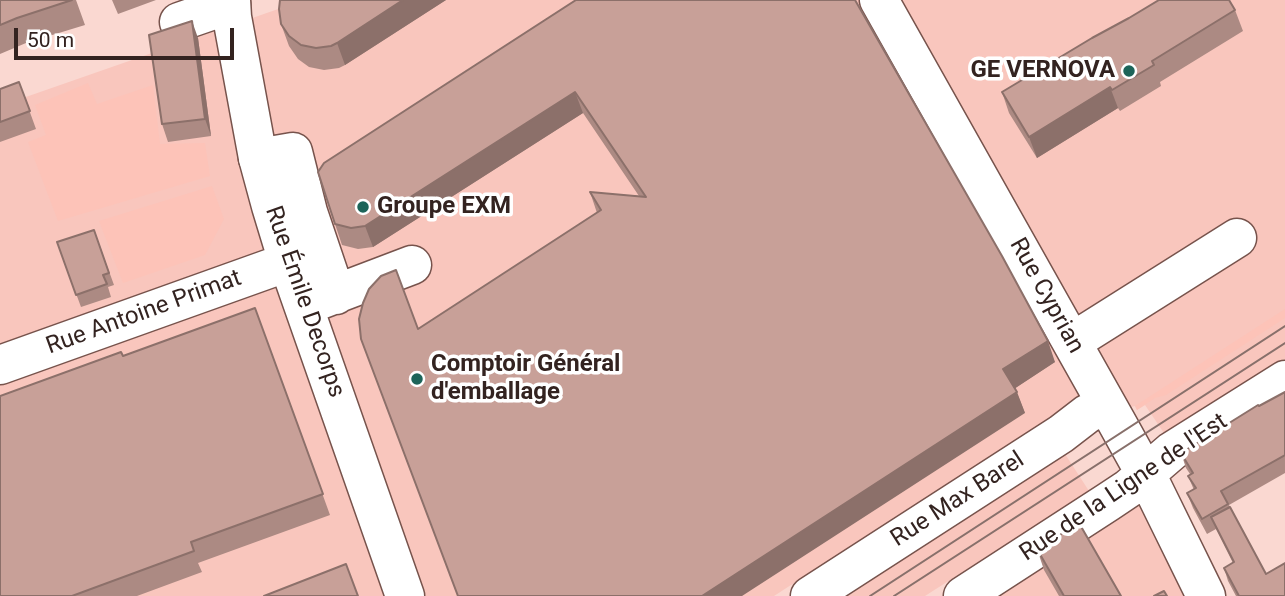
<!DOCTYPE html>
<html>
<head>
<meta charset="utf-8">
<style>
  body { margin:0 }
  #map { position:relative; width:1285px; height:596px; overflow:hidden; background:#fad8d1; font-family:Roboto,sans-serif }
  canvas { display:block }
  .scale { position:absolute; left:14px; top:28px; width:220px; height:32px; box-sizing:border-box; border:4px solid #332320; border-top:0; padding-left:9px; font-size:21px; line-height:24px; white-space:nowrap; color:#332320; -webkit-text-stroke:5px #fff; paint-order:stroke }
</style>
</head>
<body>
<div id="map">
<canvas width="1285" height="596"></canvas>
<div class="scale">50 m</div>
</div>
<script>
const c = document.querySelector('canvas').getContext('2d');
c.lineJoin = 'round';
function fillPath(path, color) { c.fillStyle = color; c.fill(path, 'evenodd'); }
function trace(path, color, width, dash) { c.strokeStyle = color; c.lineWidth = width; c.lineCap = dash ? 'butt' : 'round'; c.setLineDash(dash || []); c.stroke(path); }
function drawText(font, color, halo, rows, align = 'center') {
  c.font = font + ' Roboto,sans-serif'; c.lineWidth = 7; c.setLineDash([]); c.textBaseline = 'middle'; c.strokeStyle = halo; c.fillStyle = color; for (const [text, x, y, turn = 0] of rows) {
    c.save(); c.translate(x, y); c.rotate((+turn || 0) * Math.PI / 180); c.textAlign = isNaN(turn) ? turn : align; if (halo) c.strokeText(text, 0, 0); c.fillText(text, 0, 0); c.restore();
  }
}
fillPath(new Path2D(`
  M304,0H1285V363L1168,439L1145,405L1137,410L1135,406L1020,437L774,596H0V106Z
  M1065,454L1089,491L925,596H847Z
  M1149,490L1199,596H984Z`), '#f9c6bd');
fillPath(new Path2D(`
  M88,83L97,104L153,85L160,144L205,143L210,176L58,221L28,142L46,135L35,105Z
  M212,186L224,219L205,255L123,283L99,221Z
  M1285,309V318L1166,395L1155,398L1137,410L1135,406Z`), '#fdc3b8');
const minor = new Path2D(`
  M879,0L1116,421L1151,484L1206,596
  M179,22L231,4
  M258,158L293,152L308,212L336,295
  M288,262L405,596
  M312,303L412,265
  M1072,342L1237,238
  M810,596L1061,434L1087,414L1106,404
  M963,596L1108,502L1129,488L1172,451L1285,380`);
const major = new Path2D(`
  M0,365L288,262L271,206L258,158L232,17L231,0`);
trace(minor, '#77534c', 41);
trace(major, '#77534c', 41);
trace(minor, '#fff', 38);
trace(major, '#fff', 38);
trace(new Path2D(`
  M870,596L1285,326
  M894,596L1285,343`), '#88706b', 2);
fillPath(new Path2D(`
  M0,0H76L85,25L26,43L0,54Z
  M112,0H156L118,14Z
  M280,0H446L345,65L339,68L324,70L309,67L298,59L289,46L281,24Z
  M576,0L1055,362L1015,388L1025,413L418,329L597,213L590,192L639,196L583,113L373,247L358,249L342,245L335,224Z
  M1235,10L1243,31L1160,82L1161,86L1120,111L1118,108L1037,158L1009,113L1002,92Z
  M198,38L211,136L168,142L162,124Z
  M19,82L36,129L0,142V89Z
  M94,230L114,285L108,287L111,297L81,307L57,242Z
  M255,308L330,515L198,563L202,572L137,596H0L123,356Z
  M1285,392V473L1229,505L1266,574L1285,596H1236L1228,581L1224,568L1233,563L1216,529L1207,534L1193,508L1187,493L1194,490L1188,476L1190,474L1186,468L1181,453Z
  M1037,549L1121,596H1059L1044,570Z`), '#ac8a83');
fillPath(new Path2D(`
  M403,0H446L345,65L337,43Z
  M192,21L198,38L211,136L205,119Z
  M1110,87L1118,108L1037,158L1029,137Z
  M575,92L583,113L373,247L365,226Z
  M1048,341L1055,362L1011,391L1003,369Z
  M1017,392L1025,413L742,596H702Z`), '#8c706a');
const building = new Path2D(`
  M0,0H72L17,18L0,25Z
  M280,0H403L337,43L331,46L316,48L301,45L289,36L281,24L279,9Z
  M576,0H855L1002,256L1048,341L1003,369L1017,392L702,596H458L361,339L359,319L363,303L369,289L381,276L396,270L418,329L601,210L590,192L646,197L575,92L365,226L351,228L335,224L318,172L324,163Z
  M1159,0H1229L1235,10L1152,61L1154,65L1112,90L1110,87L1029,137L1002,92L1092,38L1129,18Z
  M192,21L205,119L162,124L149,35Z
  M19,82L30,111L0,122V89Z
  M94,230L109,273L103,275L107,284L76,295L57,242Z
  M255,308L323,494L191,542L194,551L72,596H0V396L121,352L123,356Z
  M1285,392V455L1221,491L1228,504L1202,519L1187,493L1196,488L1188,476L1193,473L1181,453L1258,405L1259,406Z
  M1230,507L1266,574L1285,563V596H1239L1224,568L1234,562L1211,517Z
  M1079,523L1121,596H1064L1037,549Z
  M346,564L358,596H264Z
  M1164,591L1167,596H1154Z`);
fillPath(building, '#c8a098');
trace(building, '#8c706a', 2);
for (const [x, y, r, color] of [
  [1129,71,7,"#1c6459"],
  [363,207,7,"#1c6459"],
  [417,379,7,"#1c6459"]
]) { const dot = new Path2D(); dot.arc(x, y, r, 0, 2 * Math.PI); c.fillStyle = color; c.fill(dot); trace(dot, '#fff', 2.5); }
drawText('bold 24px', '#332320', '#fff', [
  ["GE VERNOVA",1115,71,"right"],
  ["Groupe EXM",377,207],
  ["Comptoir Général",431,365],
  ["d'emballage",431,393]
], 'left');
drawText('24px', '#332320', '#fff', [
  ["Rue Cyprian",1046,296,61],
  ["Rue Émile Decorps",304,302,71],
  ["Rue Antoine Primat",144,313,-20],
  ["Rue de la Ligne de l'Est",1124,488,-34],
  ["Rue Max Barel",958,500,-33]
]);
</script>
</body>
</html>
